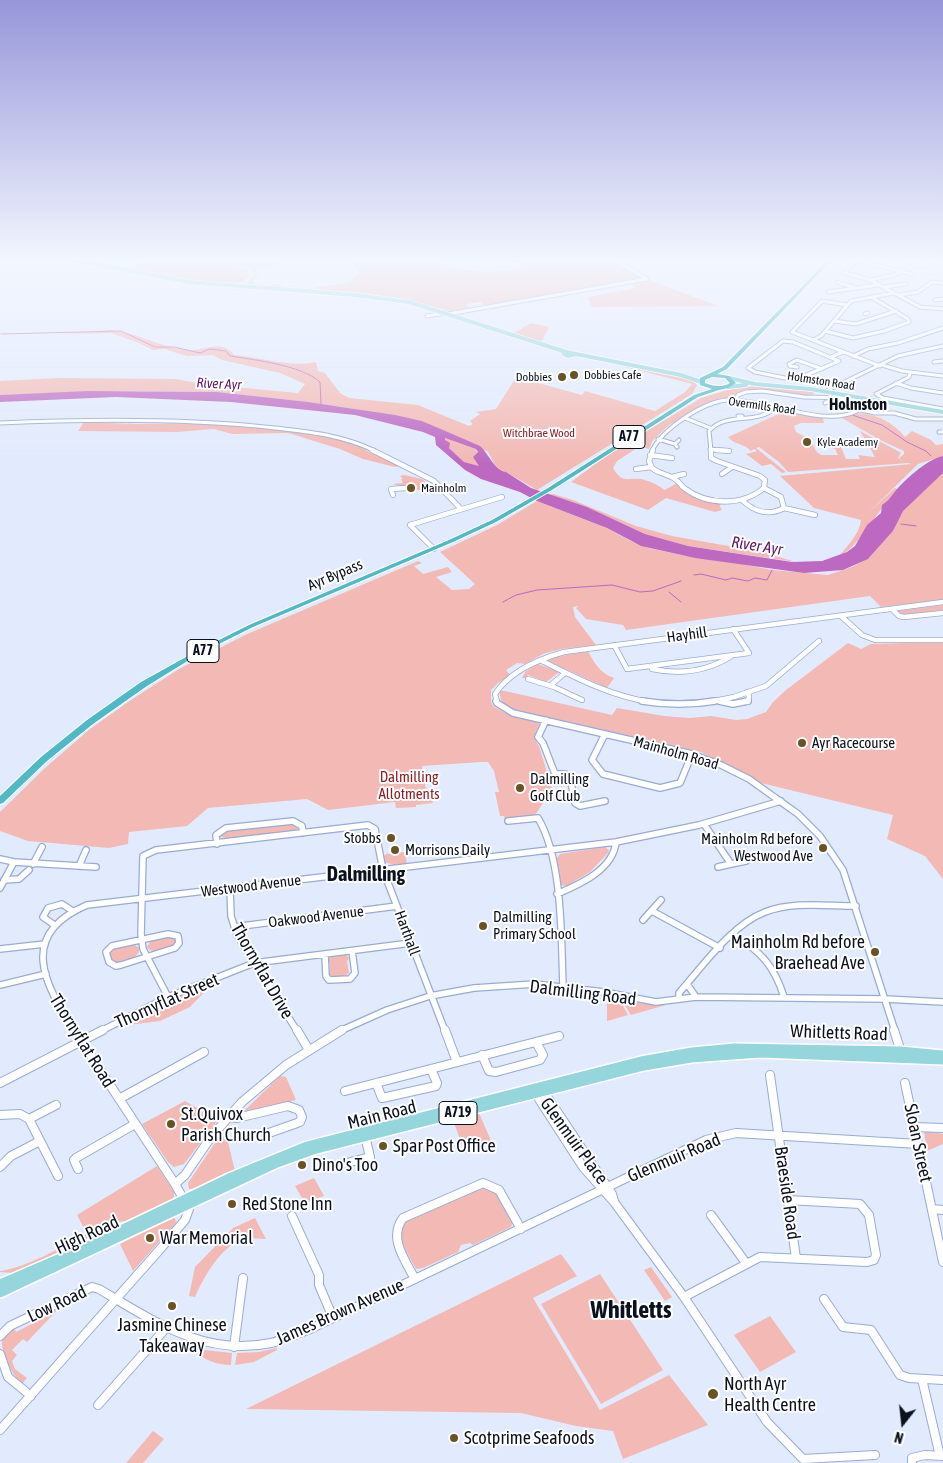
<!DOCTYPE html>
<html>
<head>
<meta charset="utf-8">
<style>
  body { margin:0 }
  #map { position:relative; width:943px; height:1463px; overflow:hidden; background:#e2ebfd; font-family:"Asap Condensed",sans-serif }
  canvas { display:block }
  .north { position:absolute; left:878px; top:1398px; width:50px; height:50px; -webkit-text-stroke:4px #fff; paint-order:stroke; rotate:196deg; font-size:14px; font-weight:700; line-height:20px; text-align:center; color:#0a111f }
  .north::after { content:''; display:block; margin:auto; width:18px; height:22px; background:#0a111f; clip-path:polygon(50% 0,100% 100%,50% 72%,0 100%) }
</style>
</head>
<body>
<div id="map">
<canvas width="943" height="1463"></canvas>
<div class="north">N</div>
</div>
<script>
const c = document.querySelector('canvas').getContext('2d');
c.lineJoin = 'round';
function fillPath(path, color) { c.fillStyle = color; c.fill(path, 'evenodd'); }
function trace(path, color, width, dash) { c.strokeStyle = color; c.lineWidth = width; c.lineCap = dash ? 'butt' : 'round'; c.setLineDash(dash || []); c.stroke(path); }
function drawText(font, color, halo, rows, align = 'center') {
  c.font = font + ' "Asap Condensed",sans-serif'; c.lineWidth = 4; c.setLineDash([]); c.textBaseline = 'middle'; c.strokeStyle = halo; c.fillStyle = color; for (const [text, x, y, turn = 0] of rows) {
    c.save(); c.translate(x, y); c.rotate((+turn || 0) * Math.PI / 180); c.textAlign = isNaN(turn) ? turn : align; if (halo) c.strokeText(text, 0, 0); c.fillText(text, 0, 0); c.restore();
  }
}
fillPath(new Path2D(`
  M147,259C168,259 241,254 250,275C248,277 245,281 242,282C225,289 150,274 129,270Z
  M224,259H292L255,270L258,274L253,281L255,284L269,286L278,284L284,288L248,285L247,284L255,274L253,270Z
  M348,259H420L460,269L485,272L509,271L524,264L498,259H524L542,263L559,259H609L645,279L485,306L480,302L466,304L470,308L451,311L400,299L320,291L317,287L350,283L359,272Z
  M649,280L718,306L591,307L588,297L636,288L629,283Z
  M531,323L549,327L541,343L512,334Z
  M111,330C137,332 161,348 187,350C203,352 222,338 234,355C262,357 289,368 316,362L318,371L325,373L340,393L349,398L418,405L469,426L473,424L470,421L480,414L476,412L496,409L515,379H524L582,395L585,391L655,411L685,392L692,384L606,362L609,361L682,377L693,381L697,385L692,394L537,490L506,472L502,471L495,465L488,452L422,421L343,407L217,392L120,391L0,395V381L57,378L176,379L202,384L298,393L305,384L280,373L222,360L213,355L187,356L164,349L153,350L139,343L111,333L58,334Z
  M757,386L820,391L806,397L760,389L742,392L732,399L714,401L669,425L653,440L649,449L640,446L617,461L613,468C622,483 625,478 640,479C648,480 658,485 665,490L677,483L684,491L721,501L720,507L722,510L715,512L666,498L648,510L571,482L609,454L701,398L734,388Z
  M785,411L823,418L824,423H801L794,426L796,432L811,440L816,451L821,455H838L835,449L830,447H841L846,459H860L858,455L875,457L860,431L898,451L901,453L898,458L904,462L899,458L904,454V451L880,440L842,418C863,406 892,420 905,437L912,431L931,440L936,445L943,444V456L918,464L867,514L895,488L898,490C882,502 857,551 840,555C848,545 860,533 861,520L814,508L780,476L912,464L908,463L788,472L779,462L759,447L756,448L786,472L782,473L771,464L762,466L746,454L757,451L754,449L751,451C744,443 734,445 728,437Z
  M84,422L137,424L213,423L318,433L356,444L369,452L404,465L395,467L363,459L340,449L288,433L232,434L214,429L177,432L78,431Z
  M445,438L476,449L481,467L464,462L449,448L444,440Z
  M943,473V600L881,607L870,596L626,630L623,625L586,619L576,608L579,606L573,607L575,617L596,645L561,649L543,654L525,664L517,663L506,670L510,675L498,683L491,690V702L494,707L507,714L540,722L534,738L539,746L552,789L534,817L505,820L504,816H500L495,792H499L494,771L488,762H481L422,766L426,790H430L433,803L416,805V807L396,808L395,802L328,810L307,799L208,808L187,826L129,832L128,844L109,848L28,841L0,831V812L45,768L90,729L131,700L179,669L245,635L418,561L422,563L414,566L423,574L448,567L452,572L436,577L452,590L469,589L475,584L440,552L497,525L537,501L607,528L630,541L648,548L686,556L742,564L772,570L828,575L852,567L869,558L894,530L899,513Z
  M404,475L422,479L431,486L436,485L439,489L434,488V493L425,494L420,490L408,491H412L411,488H414L412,485L399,486L393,484L403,483L401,479H403L400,476Z
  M553,494L573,500L636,526L672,536L762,552L796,562L688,546L645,534L587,507L550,495Z
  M943,605V610L904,615L897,611Z
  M943,642V879L925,856L887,839L893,815L761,783L701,752L512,709C504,704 499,701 500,691H505L612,715L617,708L664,716L690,718L711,716L736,720L747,719L766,712L773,702L786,690L848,643L861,649L871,644Z
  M588,651C595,664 600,673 614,678L607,688L548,661L551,658Z
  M538,664L558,671V673L546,682L528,675L525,678H522L525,672Z
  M294,823L298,828L292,832L227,839L219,836L224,830Z
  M605,847L609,850L608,853L590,872L566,886L560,885L557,858L560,854Z
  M405,852L407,864L394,865L385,862L384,856L386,854Z
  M171,936L176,939V942L172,946L155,952L148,949L147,947L152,939Z
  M132,943L139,948V952C134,960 122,965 112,961L110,951L116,947Z
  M346,954L349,959L347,961L349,973C344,978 336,978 329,975L330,963L327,961V958Z
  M214,982L190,1007L160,1021L120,1026L167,1002Z
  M607,1001L622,1004L628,1015L607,1021Z
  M632,1002L653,1005H666L631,1015L624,1004Z
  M280,1076L286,1077L296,1100L242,1113Z
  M185,1101L218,1120L184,1164L174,1167L168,1162L142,1124Z
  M479,1113L492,1143L465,1153L453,1120Z
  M924,1131L943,1134V1144L927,1151Z
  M221,1134L227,1138L235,1171L195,1189H189L188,1183Z
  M157,1166L174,1192V1197L170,1201L127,1221C115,1220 98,1230 89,1238L13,1273L0,1272V1271C26,1268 63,1246 87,1234L77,1215Z
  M314,1178L324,1196L305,1203L295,1186Z
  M482,1187L496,1192L513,1222L511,1227L473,1245L470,1243L461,1245L458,1252L423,1268L416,1269L399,1238L405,1222Z
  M171,1218H175L176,1223L133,1271L120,1244Z
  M255,1218L266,1239C261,1239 255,1238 250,1238C224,1240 204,1276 195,1297L189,1296L195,1267L233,1228Z
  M561,1254L577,1276L533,1298L600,1410L669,1375L708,1425L623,1459L613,1431L576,1426L521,1413L246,1409Z
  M651,1267L672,1297L665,1301L644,1270Z
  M600,1274L663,1370L601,1404L541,1304Z
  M65,1302L27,1342L23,1339L12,1350L17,1355L12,1361L15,1369L27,1378L22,1384C13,1377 0,1350 2,1339C4,1333 9,1331 14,1327L16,1332L45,1317L44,1313Z
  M770,1316L796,1352L760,1372L734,1335Z
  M277,1348V1350L254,1362L235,1365L237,1353L259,1352Z
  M195,1349L232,1353L231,1365C217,1365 204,1360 193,1350Z
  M153,1431L164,1439L143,1463H126Z`), '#f3b9b4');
fillPath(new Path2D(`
  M88,391L217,392L308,402L395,415L422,421L480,446C489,454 494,470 506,472L531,488L587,507L645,534L688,546L792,562L822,561L847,552L855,546L867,525L881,513L882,505C888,501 889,499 893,494C902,482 927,459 943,456V473L903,511L893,531L868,559L843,570L804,573L695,558L641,546L607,528L537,501L520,492L481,479L465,470L436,445L435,437L423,432L355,415L231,402L116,397L0,402V395ZM445,438L476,449L478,452L473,457L479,466L464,462L449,448L450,443L445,440Z`), '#bd69c2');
trace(new Path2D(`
  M1,334L121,331L155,347H174L200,353L210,349L226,351L230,356C255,360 301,365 320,382L321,404
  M852,415L882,425L907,442L926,451L931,456
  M901,524L916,526
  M694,575L701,574L726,580L732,578L748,581L755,578L767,580L772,570
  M669,592L681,602
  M503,602L516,595L537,590L612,585L640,592L653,591L681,581`), '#bd69c2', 1);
const minorFar3 = new Path2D(`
  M857,259L845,273L870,280L920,307L943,309
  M890,259H894
  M898,259L918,265
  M856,260L912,274H910
  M922,264L925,266H918V265Z
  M923,265L934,259
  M870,280L895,275L901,271
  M837,282L856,288
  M884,287L906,284
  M828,292L878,285
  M899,295L918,292L932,282L943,283
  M935,300L943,299
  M847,305L822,301L792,332L880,366
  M448,314L647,279L613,259
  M865,314L868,313
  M427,316L446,313
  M834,321L856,324L896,311
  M825,331L853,338L884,331L909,322L908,319L871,297
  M813,340L821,336L851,301L894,293
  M783,341L793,342L839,361L795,380L755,372L748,368Z
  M853,356L868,349L898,343L943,328
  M831,357L843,352
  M934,362L943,361
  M882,365L902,371L943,376
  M797,367L790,366L789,364L797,360L822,369
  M910,372L909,377L876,394L883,398L943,409
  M896,383L911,388L943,393
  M826,391L898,356L943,346
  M736,400L738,395L746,392L762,391L804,397L848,398
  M825,403L830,401V396
  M777,407C801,413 836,423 859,410C864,408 867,402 871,399
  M861,410L875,413H894L916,419H943
  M738,416H742
  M685,418L710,428
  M0,423C91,419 184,418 275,428C309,432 343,435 375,451
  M939,432H943
  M658,439L675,444
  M677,447L675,444L679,440
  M710,449L728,451
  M652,451C662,429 703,402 727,400C743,399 760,404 777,407
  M711,451L709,431C727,411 755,426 777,407`);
const minorFar2 = new Path2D(`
  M372,450L434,481L461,509
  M653,450L649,461L652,468C659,474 669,474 676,480C680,482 681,486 684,488C708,506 742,506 764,488L765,480L760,476L717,461L711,458V450
  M716,450L729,451
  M650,455L672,458
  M636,469L651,467
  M722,474L732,467
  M672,477L684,474
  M393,495L391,489L406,488
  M742,500C754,512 769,516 784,508L781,497L764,488
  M784,508L815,515
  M434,549L410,525L502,497
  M892,609L899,616L904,617L943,613
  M841,616L862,635L875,640H943
  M614,645L627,669L749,653L733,629
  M540,660C577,678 608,695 649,702
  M652,669C680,675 705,672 730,657
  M565,673L552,684L554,687L582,700
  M528,679L554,687
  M747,692L749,696L748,702
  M718,700L722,702
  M497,702L495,694C510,671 539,659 564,652L943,602
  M709,702L734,697L766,686L819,641`);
const minorFar1 = new Path2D(`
  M496,701L497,703L513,713L692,754L721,765L749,779L798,814L820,836L843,870L895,1031
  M642,701C666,705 692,705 715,701
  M719,701L733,704L748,701
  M546,720L538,737L543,743L555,774H565L570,777L575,803L580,806L605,801
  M605,734L592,760L603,774L660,788L680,783L692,754
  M508,821L538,818C563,860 561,937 563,986
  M704,824L731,864L718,867
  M217,844L216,835L226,828L293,821L302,826L303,833
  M0,859L14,862L96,867
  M33,864L42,847
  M731,864L746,861
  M79,866L86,850
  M4,880L19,879L29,870
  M0,888L14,862
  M230,888L231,916L237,935L297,1031
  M557,894C580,884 613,870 616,842
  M652,911L720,948
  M643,920L661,900
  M53,924L43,917L48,908L62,904L71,910
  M234,927L397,906
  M168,934L178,936L179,943L175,948L121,965L116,966L109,962L106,952L112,946Z
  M733,934C761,952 774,965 784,997
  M0,949L45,944
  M325,955L326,976L329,980L350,979L355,973L352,951
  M687,984L696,997
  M0,985L46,974
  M168,997L143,949L141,934L143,856L156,850L368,825L375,829L383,870L445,1031
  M679,999V993C702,967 731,925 765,912C793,901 826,906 856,906
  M75,1031C43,983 18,934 87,905L616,842L699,825L781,801
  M101,1031L168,997L254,963L411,943
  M340,1031L387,1010L430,996L474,988L535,984L604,992L656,1002L696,997L885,999L943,1002`);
const minor = new Path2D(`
  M297,1030L309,1050
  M445,1030L457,1062
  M894,1030L901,1052
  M482,1055L489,1071L496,1072L540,1060L543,1055L536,1042
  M770,1075L796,1258
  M0,1083L103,1030
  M376,1083L382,1098L436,1086L437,1083L431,1069
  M905,1083L943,1262
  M345,1091L559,1036
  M539,1093V1099L583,1167L614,1202L684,1297L767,1422L803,1459L875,1455
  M540,1094L548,1098L612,1194L614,1201
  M119,1099L204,1052
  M0,1115L20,1114L29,1119L58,1176
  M229,1117L237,1118L288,1106L299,1110L302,1117L300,1122L266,1134
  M29,1119L56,1105
  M914,1127L943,1128
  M0,1167L11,1156L40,1141
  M331,1167L370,1157L365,1136
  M78,1169L74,1160L76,1158L135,1124
  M175,1184L185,1175L211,1137L242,1102L286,1065L342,1030
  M932,1209L943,1210
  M711,1215L746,1263
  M292,1216L319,1275V1285L333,1318
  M415,1279C405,1260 388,1238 403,1218L483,1183L499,1190L521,1229
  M684,1297L760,1257L867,1262L874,1260L876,1255L869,1215L860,1204L788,1200
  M824,1299L843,1327L871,1330L900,1375L909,1378L943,1380
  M0,1336L10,1326L92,1287L99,1289C153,1321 205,1357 271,1343C284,1340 296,1334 308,1330L706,1140L736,1133L918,1144
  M234,1347L243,1278
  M0,1354L8,1377L31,1396
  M922,1379L940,1456
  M98,1405L166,1328
  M0,1430L162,1247L185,1220L189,1209L175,1184L74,1030
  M912,1463V1458L925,1455L943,1456`);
const majorFar1 = new Path2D(`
  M68,259L189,282L355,295L409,302L566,352
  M566,352L576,354L568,356L564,354Z
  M576,354L681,375L701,382
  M729,378L755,384L810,389L943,412
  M728,387L746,385`);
const major = new Path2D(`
  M0,1284L77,1251L229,1178L307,1146L641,1061L692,1052L734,1048L900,1051L943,1055
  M0,1293L277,1163L313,1150L644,1066L691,1058L760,1053L943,1060`);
const highway = new Path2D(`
  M829,259H833L727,369L717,374L729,376L736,383L728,388L719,390L698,397L552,490L496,522L453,542L253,627L199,654L147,686L93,724L47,761L3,803L0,804V796L41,757L87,720L141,682L195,652L249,625L449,540L492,520L548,488L694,395L712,389L700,385V378L723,367ZM712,377L725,378L730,383C722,388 713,386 705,383V380Z`);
trace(minorFar3, '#98abd5', 5);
trace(minorFar2, '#98abd5', 6);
trace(minorFar1, '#98abd5', 8);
trace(minor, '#98abd5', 10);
trace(majorFar1, '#fff', 5.5);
trace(major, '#fff', 12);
trace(highway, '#fff', 2);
trace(minorFar3, '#fff', 3);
trace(minorFar2, '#fff', 4.5);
trace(minorFar1, '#fff', 5.5);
trace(minor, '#fff', 8);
trace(majorFar1, '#95d5dc', 4);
trace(major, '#95d5dc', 9);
fillPath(highway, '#4fb9c5');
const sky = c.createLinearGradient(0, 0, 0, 464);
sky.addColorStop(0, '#9796d9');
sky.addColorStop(0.56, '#f2f6fe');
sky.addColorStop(1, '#f2f6fe00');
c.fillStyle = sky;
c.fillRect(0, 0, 943, 464);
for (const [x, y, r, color] of [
  [574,375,5,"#695323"],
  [562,377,5,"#695323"],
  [807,442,5,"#695323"],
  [411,488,5,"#695323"],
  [802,743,5,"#695323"],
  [520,788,5,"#695323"],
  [391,838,5,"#695323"],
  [823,848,5,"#695323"],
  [395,850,5,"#695323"],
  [483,926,5,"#695323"],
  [875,952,5,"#695323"],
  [171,1124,5,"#695323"],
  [383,1146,5,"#695323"],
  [302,1165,5,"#695323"],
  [232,1204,5,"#695323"],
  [150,1238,5,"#695323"],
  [172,1306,5,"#695323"],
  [713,1394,6,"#695323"],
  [454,1438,5,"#695323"]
]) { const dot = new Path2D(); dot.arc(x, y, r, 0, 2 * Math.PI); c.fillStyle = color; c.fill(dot); trace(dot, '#fff', 2); }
drawText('12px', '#0a111f', '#fff', [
  ["Dobbies Cafe",584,375],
  ["Dobbies",552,377,"right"],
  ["Kyle Academy",817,442],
  ["Mainholm",421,488]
], 'left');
drawText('12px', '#0a111f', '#fff', [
  ["Holmston Road",821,381,9],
  ["Overmills Road",762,406,8]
]);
drawText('12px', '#8f1e21', '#fff', [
  ["Witchbrae Wood",539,433]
]);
drawText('italic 14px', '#631568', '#fff', [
  ["River Ayr",219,384,3]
]);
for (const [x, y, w] of [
  [629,437,32],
  [203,651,32],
  [458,1113,38]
]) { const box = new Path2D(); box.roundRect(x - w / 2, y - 11.5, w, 23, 4); c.fillStyle = '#fff'; c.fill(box); trace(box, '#0a111f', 1); }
drawText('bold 14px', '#0a111f', null, [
  ["A77",629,437],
  ["A77",203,651],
  ["A719",458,1113]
]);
drawText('15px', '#0a111f', '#fff', [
  ["Ayr Bypass",335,575,-23],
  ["Hayhill",687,635,-8],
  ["Mainholm Road",676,753,16],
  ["Westwood Avenue",251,886,-7],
  ["Oakwood Avenue",316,917,-7],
  ["Harthall",407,933,70]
]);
drawText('15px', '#0a111f', '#fff', [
  ["Ayr Racecourse",812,743],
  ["Dalmilling",530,779],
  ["Golf Club",530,796],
  ["Stobbs",381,838,"right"],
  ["Mainholm Rd before",813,839,"right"],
  ["Westwood Ave",813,856,"right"],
  ["Morrisons Daily",405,850],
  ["Dalmilling",493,917],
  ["Primary School",493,934]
], 'left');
drawText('15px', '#8f1e21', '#fff', [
  ["Dalmilling",409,777],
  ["Allotments",409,794]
]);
drawText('bold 16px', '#0a111f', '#fff', [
  ["Holmston",858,405]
]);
drawText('italic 16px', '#631568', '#fff', [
  ["River Ayr",757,546,9]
]);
drawText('18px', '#0a111f', '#fff', [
  ["Mainholm Rd before",865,942,"right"],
  ["Braehead Ave",865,963,"right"],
  ["St.Quivox",181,1114],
  ["Parish Church",181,1135],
  ["Spar Post Office",393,1146],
  ["Dino's Too",312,1165],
  ["Red Stone Inn",242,1204],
  ["War Memorial",160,1238],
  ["Jasmine Chinese",172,1325,"center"],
  ["Takeaway",172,1346,"center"],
  ["North Ayr",724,1384],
  ["Health Centre",724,1405],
  ["Scotprime Seafoods",464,1438]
], 'left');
drawText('18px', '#0a111f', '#fff', [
  ["Thornyflat Drive",262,971,60],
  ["Dalmilling Road",583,993,7],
  ["Thornyflat Street",167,1001,-24],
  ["Whitletts Road",839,1033,2],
  ["Thornyflat Road",82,1041,58],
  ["Main Road",382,1115,-14],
  ["Glenmuir Place",574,1141,54],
  ["Sloan Street",918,1143,78],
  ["Glenmuir Road",674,1158,-23],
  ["Braeside Road",787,1193,82],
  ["High Road",87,1235,-25],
  ["Low Road",57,1304,-25],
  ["James Brown Avenue",340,1312,-24]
]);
drawText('bold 20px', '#0a111f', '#fff', [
  ["Dalmilling",366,875]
]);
drawText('bold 24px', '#0a111f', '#fff', [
  ["Whitletts",631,1310]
]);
</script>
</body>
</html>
